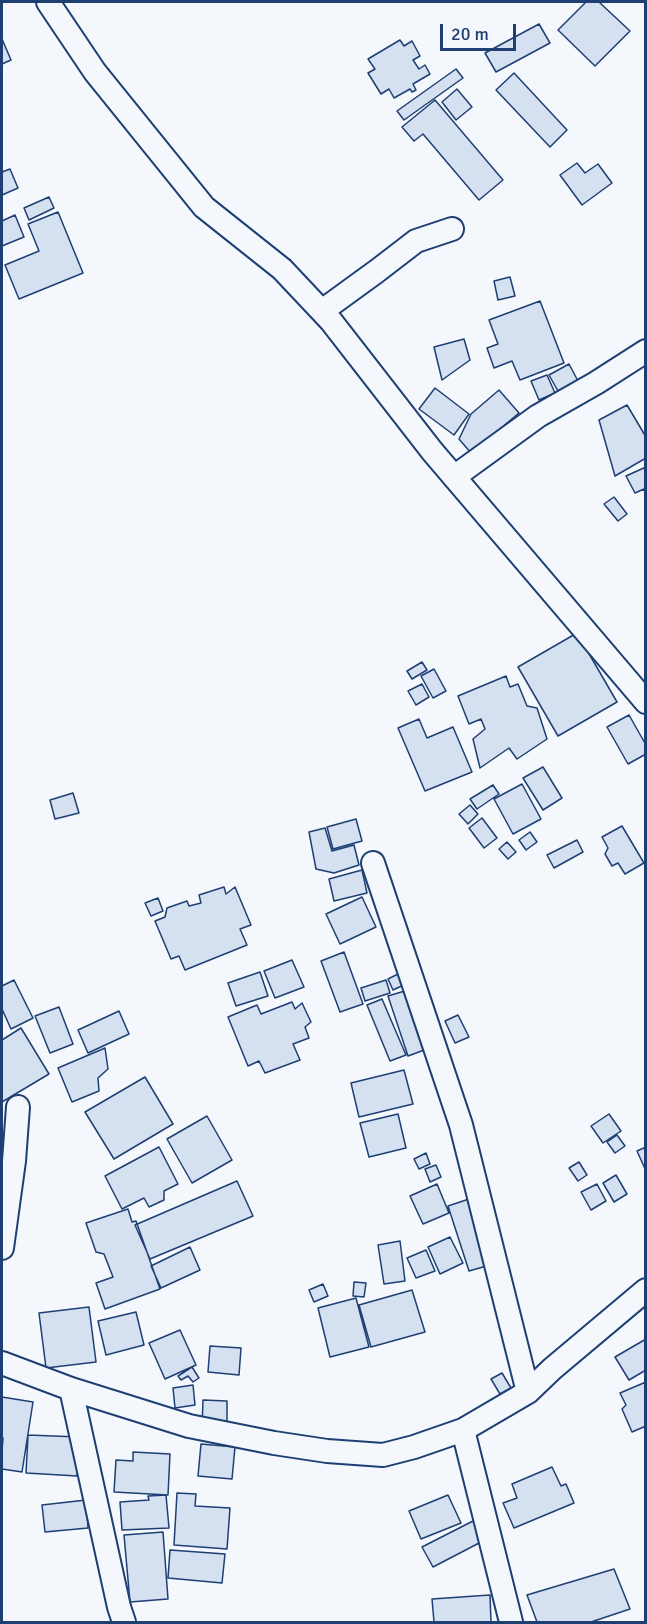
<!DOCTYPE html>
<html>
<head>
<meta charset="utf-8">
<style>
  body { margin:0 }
  #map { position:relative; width:647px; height:1624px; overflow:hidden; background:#f4f7fb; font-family:Signika,sans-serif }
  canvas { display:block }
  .frame { position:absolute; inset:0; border:3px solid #1d3f73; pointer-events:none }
  .scale { position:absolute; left:440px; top:24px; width:76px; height:27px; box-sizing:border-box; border:3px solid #1d3f73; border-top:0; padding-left:8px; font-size:18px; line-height:21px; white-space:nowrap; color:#1d3f73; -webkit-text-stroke:4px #f4f7fb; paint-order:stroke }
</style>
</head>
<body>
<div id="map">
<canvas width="647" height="1624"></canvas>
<div class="frame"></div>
<div class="scale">20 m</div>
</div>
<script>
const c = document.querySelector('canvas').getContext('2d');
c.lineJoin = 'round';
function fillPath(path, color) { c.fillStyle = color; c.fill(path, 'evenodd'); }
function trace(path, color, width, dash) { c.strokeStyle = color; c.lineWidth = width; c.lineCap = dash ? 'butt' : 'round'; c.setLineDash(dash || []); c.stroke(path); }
const building = new Path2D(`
  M586,2H599L630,31L595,66L558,30Z
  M539,24L550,43L496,72L485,53Z
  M2,39L11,60L2,64Z
  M400,40L404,46L412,41L420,56L413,60L419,69L425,65L430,74L413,84L416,90L412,92L410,89L394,98L389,89L381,94L368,73L375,69L368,59Z
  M456,69L463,78L404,120L397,111Z
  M514,73L567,130L550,147L496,90Z
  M457,89L472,107L456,120L442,102Z
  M435,100L503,180L479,200L423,134L414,141L402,127Z
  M577,163L585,173L598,164L612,183L582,205L560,175Z
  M10,169L18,188L2,195V172Z
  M49,197L54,208L29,220L24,208Z
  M58,212L83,273L19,299L5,265L39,251L28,224Z
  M15,215L24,237L2,246V221Z
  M510,277L515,296L498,300L494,281Z
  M540,301L564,363L520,380L512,361L494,368L487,348L498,344L489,320Z
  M464,339L470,360L442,380L434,347Z
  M569,364L578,381L558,391L549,375Z
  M547,375L555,393L539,400L531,381Z
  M435,388L469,414L454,435L419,409Z
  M499,390L519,413L471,453L459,439L471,414Z
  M627,405L646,437V458L615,476L599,420Z
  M646,467V492L644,489L635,493L626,476Z
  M614,497L627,514L618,521L604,504Z
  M577,633L617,702L558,736L518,667Z
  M422,662L427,670L412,679L407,671Z
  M434,669L446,691L433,698L421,676Z
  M506,676L510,687L518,684L527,706L537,708L547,739L517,759L509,748L480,768L473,739L485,729L481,719L469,724L458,696Z
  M422,684L429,697L416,705L408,691Z
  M629,715L646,745V754L628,764L607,727Z
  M419,719L427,738L453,727L472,772L425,791L398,728Z
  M543,767L562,798L543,810L523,778Z
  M522,784L541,819L513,834L494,799Z
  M493,785L499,794L477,809L470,799Z
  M73,793L79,813L55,819L50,800Z
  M470,805L478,814L468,824L459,814Z
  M482,818L497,838L484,848L469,828Z
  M356,819L362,841L333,849L327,827Z
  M622,826L644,863L625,874L618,863L612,866L605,854L608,848L602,837Z
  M325,828L332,851L354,845L359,865L334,873L316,869L309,832Z
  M530,832L537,842L526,850L519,840Z
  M577,840L583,852L554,868L547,855Z
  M507,842L516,852L508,859L499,849Z
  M362,870L367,893L334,901L329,879Z
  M224,887L226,894L235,887L251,925L240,929L247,945L185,970L179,956L171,959L155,921L165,917L167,908L187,901L189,906L201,903L199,895Z
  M362,897L376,927L340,944L326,914Z
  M158,898L163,911L151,916L145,903Z
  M344,952L363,1004L340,1012L321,961Z
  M292,960L304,987L275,998L264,971Z
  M260,972L268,996L236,1006L228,983Z
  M402,972L408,983L393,990L388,979Z
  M14,980L33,1018L11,1029L2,1009V986Z
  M386,980L390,993L365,1001L361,988Z
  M408,990L427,1049L408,1056L388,996Z
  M382,999L406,1055L390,1061L367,1005Z
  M292,1002L295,1009L302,1003L311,1022L305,1027L309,1038L293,1044L300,1060L265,1073L259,1061L248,1066L228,1017L257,1005L261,1014Z
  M59,1007L73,1044L50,1053L35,1016Z
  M119,1011L129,1034L88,1053L78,1030Z
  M458,1015L469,1037L455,1043L445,1021Z
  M21,1028L49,1074L2,1102V1040Z
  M105,1048L108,1069L98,1078L99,1091L72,1102L58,1068Z
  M404,1070L413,1104L359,1117L351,1083Z
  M145,1077L173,1124L114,1159L85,1112Z
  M398,1114L406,1148L369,1157L360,1123Z
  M609,1114L621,1131L603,1143L591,1126Z
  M207,1116L232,1160L192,1183L167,1139Z
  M617,1135L625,1146L615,1153L607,1142Z
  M159,1147L178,1184L164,1191V1200L149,1207L144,1198L122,1209L105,1176Z
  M646,1147V1171L637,1151Z
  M426,1153L430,1164L419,1169L414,1159Z
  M579,1162L587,1175L578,1181L569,1168Z
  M436,1165L441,1177L430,1182L425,1169Z
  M616,1175L627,1194L614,1202L603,1183Z
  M237,1181L253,1216L150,1259L135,1225Z
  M437,1184L449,1213L423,1224L410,1196Z
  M597,1184L606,1201L591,1210L581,1192Z
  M469,1199L490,1265L469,1271L448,1206Z
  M128,1209L132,1222L136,1221L160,1289L105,1309L96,1283L113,1277L104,1254L96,1252L86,1223Z
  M450,1237L463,1263L440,1274L428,1247Z
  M400,1241L405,1281L384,1284L378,1245Z
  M190,1247L200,1270L161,1288L151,1266Z
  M426,1250L435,1271L416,1278L407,1258Z
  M354,1282L366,1283L364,1297L353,1296Z
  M323,1284L328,1296L314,1302L309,1290Z
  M412,1290L425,1332L371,1347L359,1305Z
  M356,1298L369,1347L330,1357L318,1308Z
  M89,1307L96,1362L46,1368L39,1313Z
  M136,1312L144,1345L106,1355L98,1321Z
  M180,1330L196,1365L165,1379L149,1343Z
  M646,1339V1370L629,1380L615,1357Z
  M210,1346L241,1348L239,1375L208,1372Z
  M192,1367L199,1378L193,1382L188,1376L181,1380L178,1376Z
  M502,1373L511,1388L500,1394L491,1379Z
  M646,1382V1426L632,1432L622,1409L626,1405L620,1393Z
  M193,1385L195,1405L175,1408L173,1388Z
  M2,1397L33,1402L22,1472L2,1469V1451L3,1438H2Z
  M203,1400L227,1401V1428L202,1427Z
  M28,1435L79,1437L77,1476L26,1473Z
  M201,1444L235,1447L232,1479L198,1476Z
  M133,1452L170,1454L168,1495L114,1492L116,1460L133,1461Z
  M552,1467L561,1486L566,1484L574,1503L514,1528L503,1503L517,1498L512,1484Z
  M177,1493L196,1494L195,1506L230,1508L227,1549L174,1545Z
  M166,1495L169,1528L122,1530L120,1502L149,1500L148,1496Z
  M448,1495L461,1523L421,1539L409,1511Z
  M86,1500L88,1528L45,1532L42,1505Z
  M473,1521L483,1541L433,1567L422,1547Z
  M163,1532L168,1599L130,1602L124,1535Z
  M170,1550L225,1554L222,1583L168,1578Z
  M614,1569L630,1609L591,1622H537L527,1595Z
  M490,1595L491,1622H434L432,1599Z`);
fillPath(building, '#d5e0f0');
trace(building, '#1d3f73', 1.5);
const street = new Path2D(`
  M48,2L95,72L204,207L282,269L331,321L432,451L646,702
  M322,311L377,271L416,241L452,229
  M454,477L538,416L596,383L646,351
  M373,863L461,1125L528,1392
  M2,1248L14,1161L18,1107
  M2,1363L71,1389L189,1426L274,1443L327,1451L383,1455L414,1447L463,1430L528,1392L552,1369L646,1290
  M71,1389L119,1607L124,1622
  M463,1430L511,1622`);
trace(street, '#1d3f73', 26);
trace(street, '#f4f7fb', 22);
</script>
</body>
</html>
